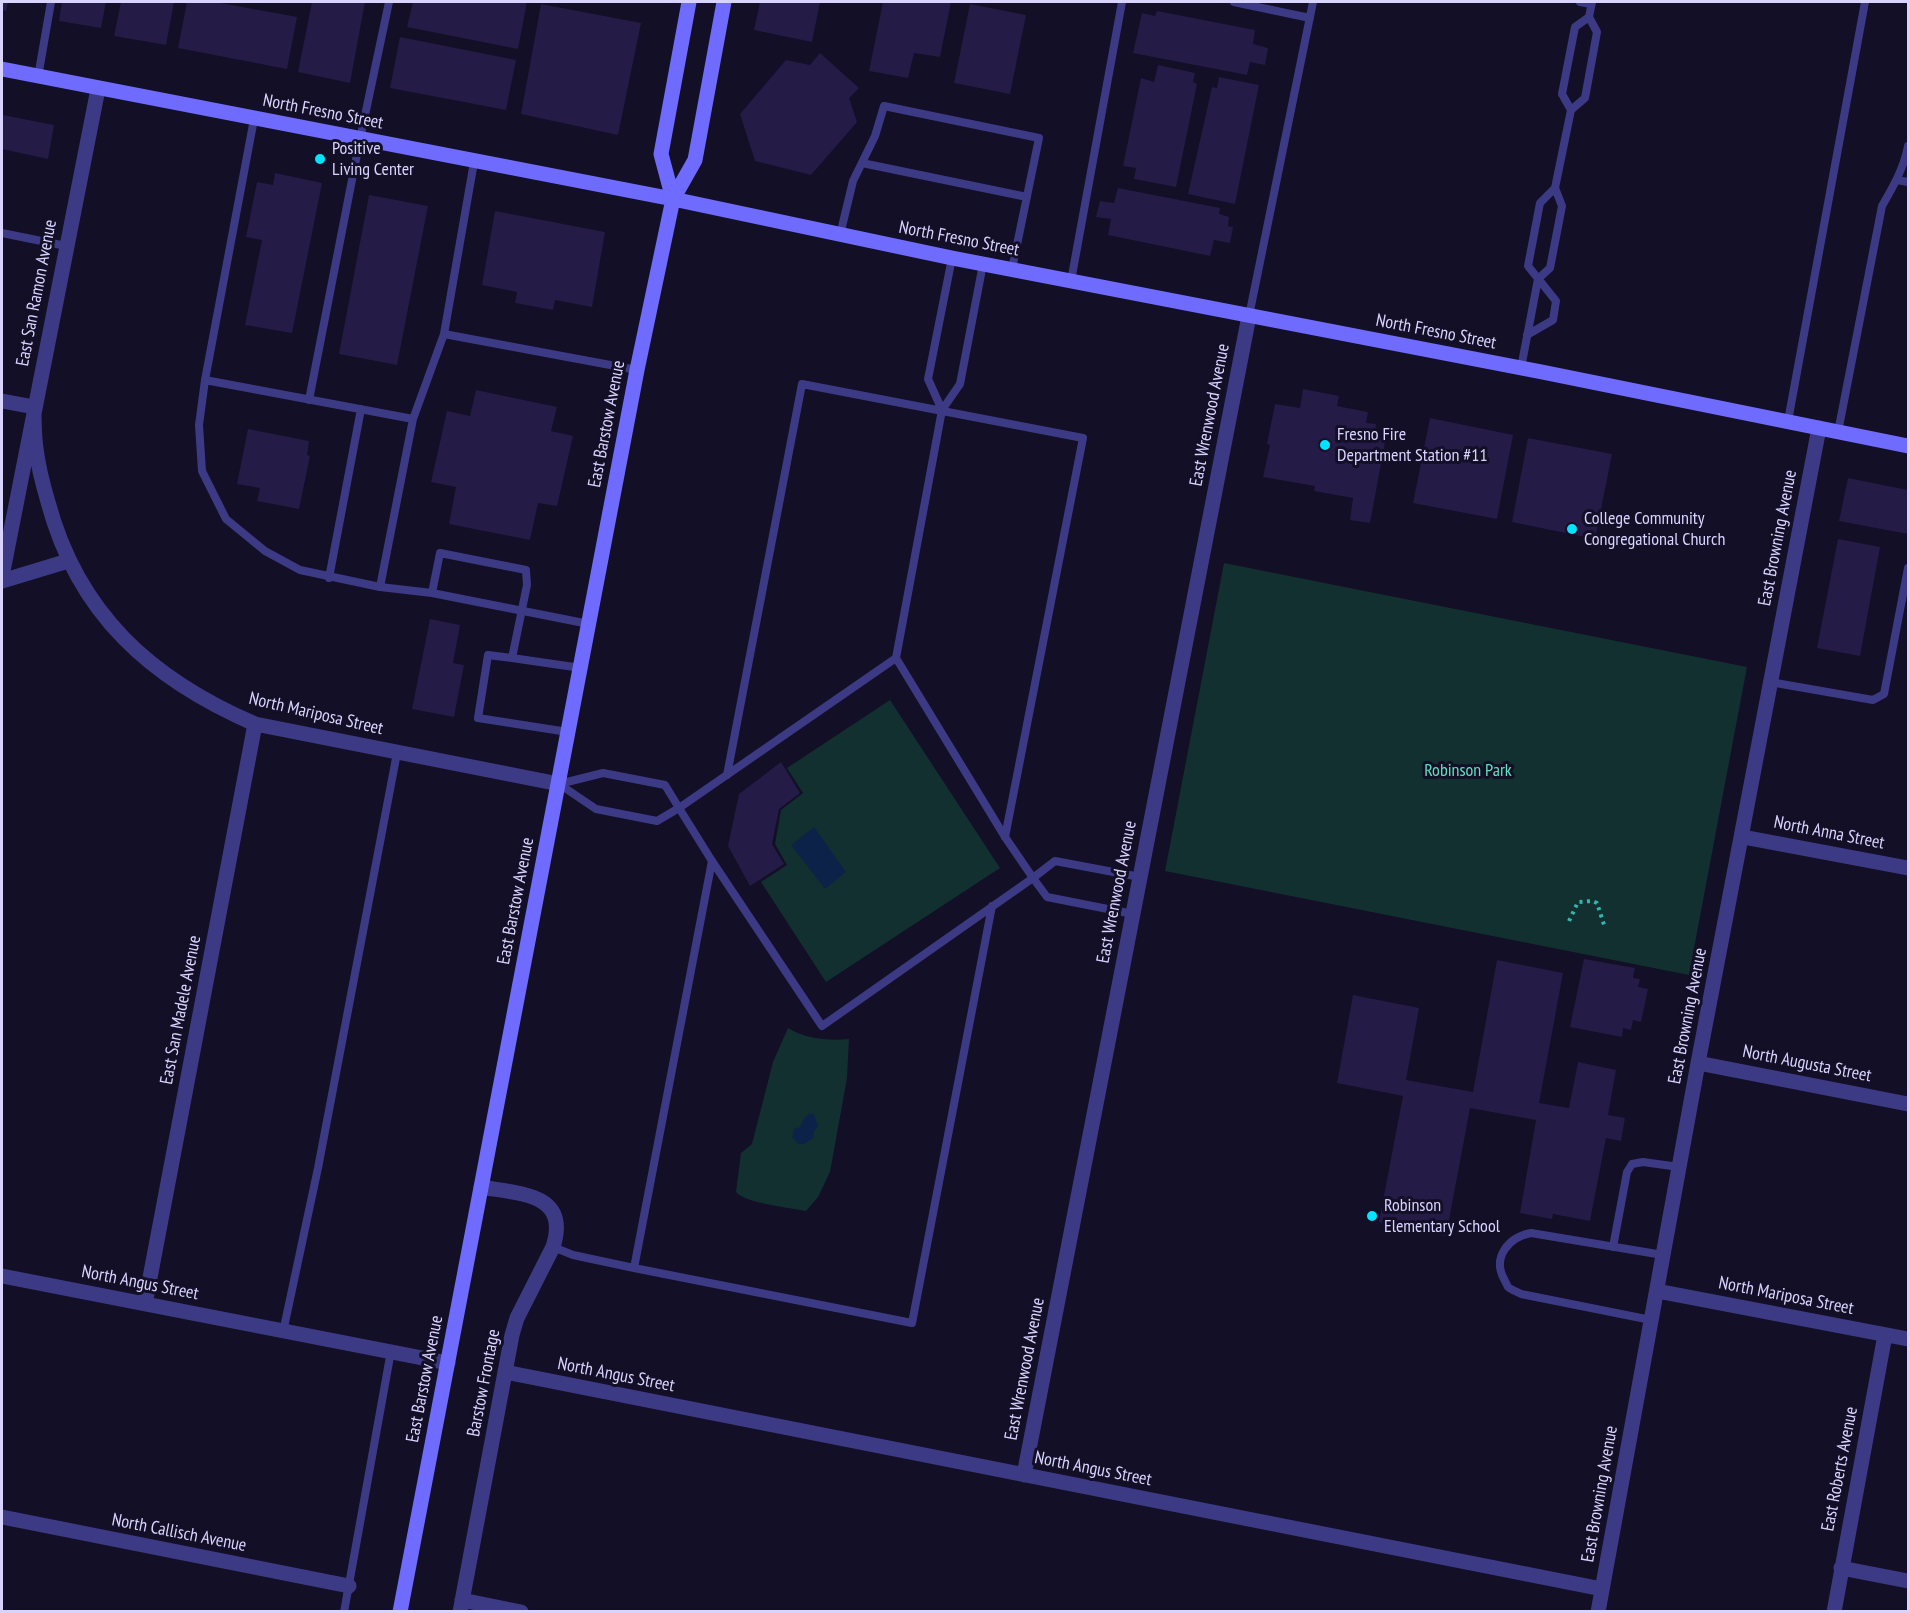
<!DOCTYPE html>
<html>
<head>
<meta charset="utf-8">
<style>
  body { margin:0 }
  #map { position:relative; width:1910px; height:1613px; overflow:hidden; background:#130f26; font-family:"PT Sans Narrow",sans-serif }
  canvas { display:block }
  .frame { position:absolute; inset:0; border:3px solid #d9d4ff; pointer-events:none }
</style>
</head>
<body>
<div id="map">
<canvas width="1910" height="1613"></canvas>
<div class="frame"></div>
</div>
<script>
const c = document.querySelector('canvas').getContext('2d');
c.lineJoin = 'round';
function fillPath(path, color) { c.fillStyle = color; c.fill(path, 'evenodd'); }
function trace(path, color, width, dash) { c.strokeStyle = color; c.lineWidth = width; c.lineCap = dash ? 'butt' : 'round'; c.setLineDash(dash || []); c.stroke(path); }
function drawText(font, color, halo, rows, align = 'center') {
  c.font = font + ' "PT Sans Narrow",sans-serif'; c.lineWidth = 6; c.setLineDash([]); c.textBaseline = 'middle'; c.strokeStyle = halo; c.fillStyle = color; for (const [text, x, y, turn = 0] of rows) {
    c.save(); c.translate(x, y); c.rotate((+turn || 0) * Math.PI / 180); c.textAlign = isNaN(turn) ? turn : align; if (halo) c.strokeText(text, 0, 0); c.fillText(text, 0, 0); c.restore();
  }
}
fillPath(new Path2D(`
  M1224,563L1747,667L1689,975L1165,871Z
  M890,700L1000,868L826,982L761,882L787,865L775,844L781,810L803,793L787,768Z
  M788,1028C806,1039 828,1041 849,1039L847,1078L830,1172L818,1197L806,1211C791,1208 744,1203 736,1192L741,1153L752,1144L773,1062Z`), '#12302f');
fillPath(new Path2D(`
  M814,827L846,872L825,889L791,845Z
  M810,1113L814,1114L818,1126L814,1131L813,1138L804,1144H798L792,1137L794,1129L800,1127L804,1118Z`), '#0c2248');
fillPath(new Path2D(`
  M2,2H8L6,11L2,10Z
  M62,2H106L101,28L59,21Z
  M121,2H174L166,45L114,36Z
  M187,2H215L297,17L287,69L178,48Z
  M312,2H365L350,83L298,72Z
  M413,2H527L518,49L407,27Z
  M760,2H820L812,42L754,30Z
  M883,2H951L940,57L914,53L908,78L869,71Z
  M541,4L641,23L618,135L521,114Z
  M970,4L1026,15L1010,94L954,83Z
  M1157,11L1255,30L1253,44L1268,48L1265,65L1250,62L1247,75L1133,53L1142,13L1155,16Z
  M400,37L516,60L506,110L390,88Z
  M820,53L859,88L849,98L857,122L811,175L755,161L740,114L786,60L810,65Z
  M1158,65L1195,73L1193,82L1197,84L1176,187L1134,179L1136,168L1123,166L1141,78L1154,82Z
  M1219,77L1259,85L1235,204L1188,194L1212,87L1217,88Z
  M3,115L54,125L48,159L2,149Z
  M275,173L322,183L292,333L245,325L262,240L246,237L257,182L273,185Z
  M1118,188L1220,208L1219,214L1229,217L1228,226L1233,227L1230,243L1214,240L1210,256L1108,235L1111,219L1096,217L1100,201L1114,203Z
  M369,195L428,206L397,365L339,354Z
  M495,211L605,232L592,307L555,300L553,310L515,303L517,292L482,285Z
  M1303,389L1339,396L1337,406L1368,412L1366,423L1376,424L1375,435L1386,437L1370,523L1350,520L1353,498L1314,491L1315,486L1263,477L1270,445L1267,444L1275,404L1300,408Z
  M476,390L557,407L551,431L573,436L557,506L538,503L530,540L449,524L456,487L431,482L447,411L470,416Z
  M1430,418L1513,435L1497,519L1413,503Z
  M248,429L309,441L307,455L310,456L299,509L257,501L260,488L237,484Z
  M1528,438L1612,454L1595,539L1512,522Z
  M1848,478L1908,490V534L1839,521Z
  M1838,539L1880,547L1860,656L1817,648Z
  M430,619L460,625L453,663L464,665L454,717L412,709Z
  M781,762L800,793L779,809L772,844L784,864L750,886L728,846L739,794Z
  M1584,959L1635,968L1633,978L1640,979L1638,987L1648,989L1641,1022L1633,1020L1631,1030L1623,1028L1622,1037L1570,1027Z
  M1497,960L1563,973L1539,1103L1569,1108L1578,1062L1616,1070L1608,1115L1625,1118L1621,1141L1606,1138L1590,1221L1553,1214L1552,1219L1520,1213L1536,1120L1470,1108L1446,1236L1379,1222L1403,1096L1337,1083L1353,995L1419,1008L1406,1080L1473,1092Z`), '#241b47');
trace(new Path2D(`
  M1569,921L1578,902L1592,901L1597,903L1605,928`), '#2fb8b0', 4, [3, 4.5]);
trace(new Path2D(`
  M1234,2L1310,18
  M1580,2L1591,4
  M38,77L51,2
  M1571,110L1585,98L1597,32L1589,17L1592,2
  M862,163L1027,197
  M1897,180L1908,182
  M2,233L66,246
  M840,235L853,181L875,136L884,106L1039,138L1012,269
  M1071,281L1122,2
  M1249,316L1313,2
  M444,334L637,370
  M1527,335L1553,320L1556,301L1528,266L1540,203L1555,188
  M1521,368L1538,279L1550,268L1562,206L1555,188L1571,110L1562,94L1575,27L1589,17
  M205,380L413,419L380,587L300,570L265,551L226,519L202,471L199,425L205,380L254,119
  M309,400L360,139L389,2
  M942,410L928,379L952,258
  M413,419L444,334L474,162
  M1788,421L1865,2
  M1838,432L1882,206C1893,187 1904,168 1908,146
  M329,578L361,409
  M380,587L432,593L589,624
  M432,593L440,553L526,570L527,585L512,658L581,668
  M512,658L488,655L478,718L568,732
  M896,658L1005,837L1033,878L822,1026L712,861L679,808Z
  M896,658L942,410L960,384L983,264
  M1770,682L1873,700L1884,694L1908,568
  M603,773L665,785L679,808L657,821L596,809L559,784Z
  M727,775L802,384L1083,438L1005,837
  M712,861L634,1268L912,1323L992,906
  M1133,914L1047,897L1033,878L1055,861L1140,877
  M553,1247L573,1255L634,1268
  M1613,1247L1627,1172L1632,1164L1643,1162L1679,1167
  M1651,1320L1521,1294C1518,1292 1511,1290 1508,1287C1508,1287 1504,1279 1504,1279C1492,1257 1509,1237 1531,1233L1663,1255
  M283,1332L318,1168L397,753
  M344,1612L391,1351`), '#3d3a85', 8);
trace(new Path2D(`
  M2,401L34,407C34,421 34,435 36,448C38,466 43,485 48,502C78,614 151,679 255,724L559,784
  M2,576L98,89
  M2,581L68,561
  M1743,837L1908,868
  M1698,1063L1908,1104
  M2,1276L448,1363
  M1657,1291L1908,1339
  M145,1304L255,724
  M505,1372L1602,1589
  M1024,1475L1249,316
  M2,1517L349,1586
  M1841,1568L1908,1581
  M462,1600L521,1612
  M460,1612L512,1335L517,1318L553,1247C570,1193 520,1194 481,1187
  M1598,1612L1698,1063L1819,428
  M1834,1612L1885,1335`), '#3d3a85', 15);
trace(new Path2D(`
  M2,69L673,199L952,258L1542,372L1908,446
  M673,199L661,154L689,2
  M400,1612L637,370L673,199L695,160L724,2`), '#6f6bff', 15);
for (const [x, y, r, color] of [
  [320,159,6,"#00e5ff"],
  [1325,445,6,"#00e5ff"],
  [1572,529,6,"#00e5ff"],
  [1372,1216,6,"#00e5ff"]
]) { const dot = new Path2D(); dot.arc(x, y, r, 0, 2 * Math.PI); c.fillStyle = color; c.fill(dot); trace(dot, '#130f26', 2); }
drawText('18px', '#d9d4ff', '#130f26', [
  ["North Fresno Street",323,112,11],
  ["North Fresno Street",959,239,11],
  ["East San Ramon Avenue",37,293,-79],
  ["North Fresno Street",1436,332,11],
  ["East Wrenwood Avenue",1210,415,-79],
  ["East Barstow Avenue",607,424,-79],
  ["East Browning Avenue",1778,538,-79],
  ["North Mariposa Street",316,714,13],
  ["North Anna Street",1829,833,11],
  ["East Wrenwood Avenue",1117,892,-79],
  ["East Barstow Avenue",516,901,-79],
  ["East San Madele Avenue",181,1010,-79],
  ["East Browning Avenue",1688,1016,-79],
  ["North Augusta Street",1807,1064,11],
  ["North Angus Street",140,1283,11],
  ["North Mariposa Street",1786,1296,11],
  ["East Wrenwood Avenue",1025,1369,-79],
  ["North Angus Street",616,1375,11],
  ["East Barstow Avenue",425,1379,-79],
  ["Barstow Frontage",484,1383,-79],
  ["North Angus Street",1093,1469,11],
  ["East Roberts Avenue",1840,1469,-79],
  ["East Browning Avenue",1600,1494,-80],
  ["North Callisch Avenue",179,1533,11]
]);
drawText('18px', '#d9d4ff', '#130f26', [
  ["Positive",332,149],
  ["Living Center",332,170],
  ["Fresno Fire",1337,435],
  ["Department Station #11",1337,456],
  ["College Community",1584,519],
  ["Congregational Church",1584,540],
  ["Robinson",1384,1206],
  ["Elementary School",1384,1227]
], 'left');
drawText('18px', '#5fe0c0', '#130f26', [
  ["Robinson Park",1468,771]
]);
</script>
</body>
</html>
